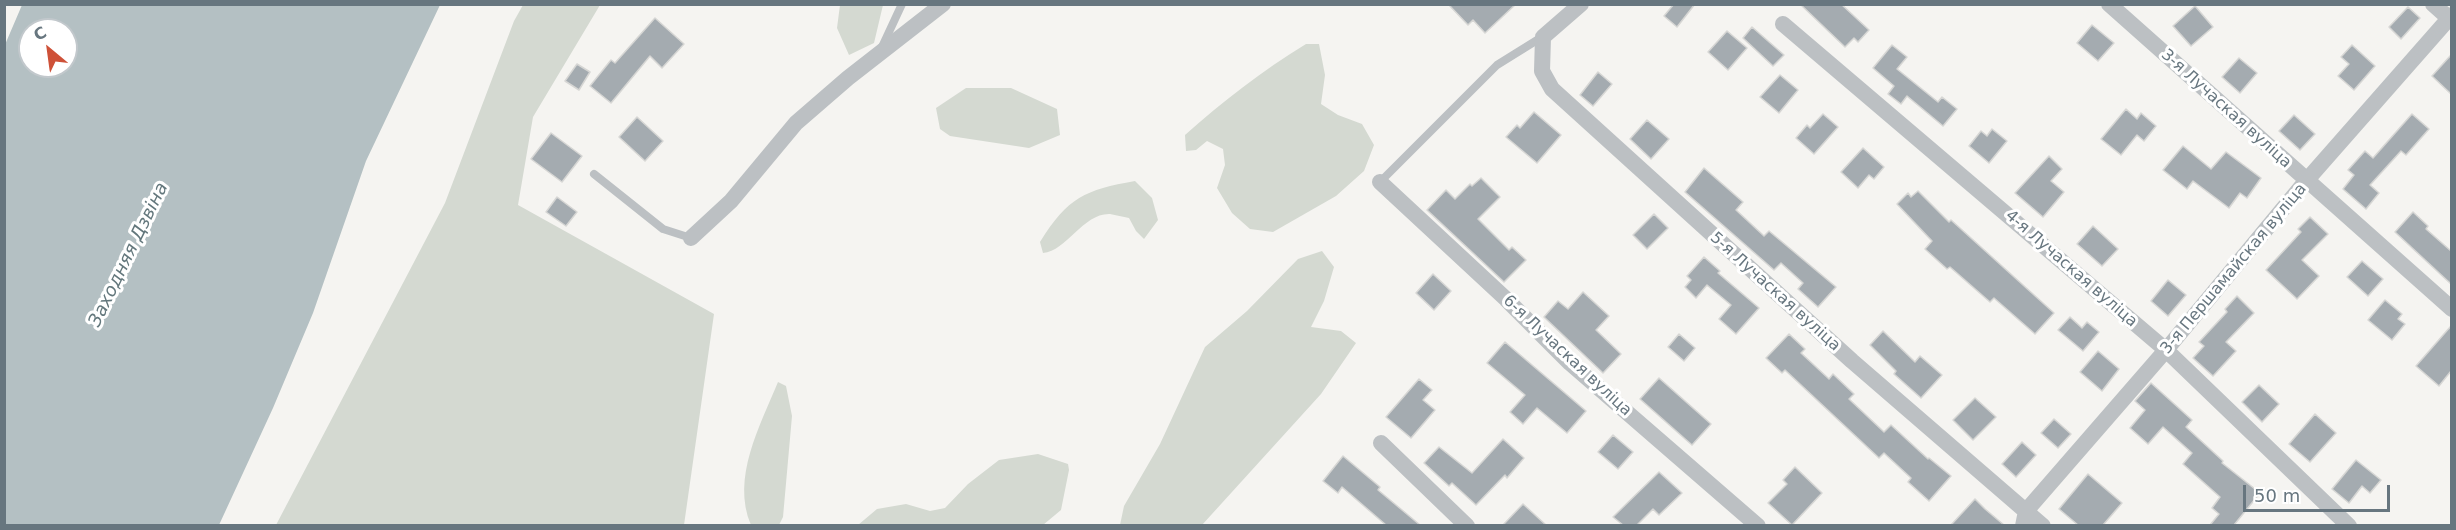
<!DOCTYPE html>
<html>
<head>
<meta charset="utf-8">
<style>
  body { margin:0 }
  #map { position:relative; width:2456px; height:530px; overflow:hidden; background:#f5f4f1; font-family:"DejaVu Sans",sans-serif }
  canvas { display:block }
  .frame { position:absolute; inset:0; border:6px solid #67767f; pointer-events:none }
  .north { position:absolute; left:18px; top:18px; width:60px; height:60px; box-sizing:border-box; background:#fff; border:2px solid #c2c8cc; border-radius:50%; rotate:331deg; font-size:16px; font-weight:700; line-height:24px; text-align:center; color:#67767f }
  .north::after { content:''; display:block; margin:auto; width:21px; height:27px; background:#ce5138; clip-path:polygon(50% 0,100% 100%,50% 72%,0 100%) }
  .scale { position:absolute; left:2243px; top:485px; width:147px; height:27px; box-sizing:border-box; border:3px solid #67767f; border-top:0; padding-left:8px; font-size:18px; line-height:21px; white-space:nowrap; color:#67767f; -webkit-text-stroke:4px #fff; paint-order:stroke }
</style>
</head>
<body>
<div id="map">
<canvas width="2456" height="530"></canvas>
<div class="frame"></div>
<div class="north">С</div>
<div class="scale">50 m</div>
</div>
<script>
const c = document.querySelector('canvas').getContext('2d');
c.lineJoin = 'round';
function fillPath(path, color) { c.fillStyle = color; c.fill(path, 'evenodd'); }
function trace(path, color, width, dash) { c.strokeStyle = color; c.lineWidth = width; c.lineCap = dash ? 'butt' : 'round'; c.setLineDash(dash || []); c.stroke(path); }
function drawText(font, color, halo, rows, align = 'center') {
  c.font = font + ' "DejaVu Sans",sans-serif'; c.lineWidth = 6; c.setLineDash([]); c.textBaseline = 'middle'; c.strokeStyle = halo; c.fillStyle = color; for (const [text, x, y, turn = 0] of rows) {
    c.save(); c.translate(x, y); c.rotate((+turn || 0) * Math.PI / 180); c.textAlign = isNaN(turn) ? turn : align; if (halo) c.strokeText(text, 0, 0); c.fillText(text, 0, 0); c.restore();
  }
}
fillPath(new Path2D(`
  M523,5H600L533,117L518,205L714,314L684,525H276L445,203L514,21Z
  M840,5H883L874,43L849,55L837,28Z
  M1306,44H1319L1325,75L1321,104L1338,115L1362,124L1374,145L1364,171L1336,196L1273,232L1250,229L1232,213L1217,188L1225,165L1223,149L1207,141L1196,150L1186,151L1185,135C1223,101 1262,71 1306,44Z
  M966,88H1011L1057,109L1060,135L1029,148L950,136L940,129L936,108Z
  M1135,181L1152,198L1158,220L1144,239L1136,231L1129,218C1123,217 1116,215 1110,214C1083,213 1067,251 1043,253L1040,242C1068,197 1085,190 1135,181Z
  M1322,251L1334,267L1324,301L1311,327L1341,331L1356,343L1321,394L1202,525H1120L1124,506L1160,444L1205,347L1247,311L1298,259Z
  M778,382L786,386L792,416L783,517L779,525H751C731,478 760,426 778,382Z
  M1038,454L1068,464L1069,470L1061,510L1043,525H858L877,509L906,504L930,511L945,508L968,484L999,460Z`), '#d4d9d1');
fillPath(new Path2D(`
  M22,5H440L366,161L313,313L273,408L219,525H5L4,47ZM30,30H66V66H30Z`), '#b4c0c3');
const building = new Path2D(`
  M1448,4H1516L1485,33L1473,20L1468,25Z
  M1674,4H1695L1677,27L1664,16Z
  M1800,4H1841L1869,30L1858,42L1854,38L1845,47Z
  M2195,6L2213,27L2191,46L2173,26Z
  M2408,7L2420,18L2401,39L2389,27Z
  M655,18L684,44L662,68L650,56L611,103L590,86L611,60L615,63Z
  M2092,25L2114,43L2098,61L2077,43Z
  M1752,27L1784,55L1773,66L1743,38Z
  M1727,31L1747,48L1728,70L1708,52Z
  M1892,45L1907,57L1897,69L1938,102L1942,97L1957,109L1943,126L1907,96L1901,104L1888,94L1894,86L1873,68Z
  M2352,45L2375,66L2354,90L2338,76L2349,64L2341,57Z
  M2451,55V94L2432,76Z
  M2239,58L2257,73L2240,93L2222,77Z
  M577,64L590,72L579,90L565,81Z
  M1598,72L1612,84L1593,106L1580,95Z
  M1780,75L1798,90L1779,113L1760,97Z
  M2126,109L2137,119L2141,113L2156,126L2144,141L2137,135L2121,155L2101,139Z
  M1534,112L1561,135L1537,163L1506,137L1517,125L1520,128Z
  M1823,114L1838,127L1814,154L1796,138L1807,125L1810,128Z
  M2412,114L2429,129L2406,155L2401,151L2370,185L2379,193L2366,209L2343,189L2354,175L2348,170L2365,151L2373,158Z
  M2294,115L2315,134L2300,150L2279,131Z
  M637,117L663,141L645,161L619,137Z
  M1647,120L1669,139L1651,159L1630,139Z
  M1992,129L2007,141L1989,163L1969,146L1981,131L1987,136Z
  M551,133L582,156L562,182L531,159Z
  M2183,146L2211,169L2226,152L2261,178L2247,198L2240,193L2229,208L2193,181L2187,189L2163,170Z
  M1863,148L1884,167L1874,179L1869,175L1858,188L1841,172Z
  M2049,156L2062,169L2051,181L2064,192L2043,217L2015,193Z
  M1704,168L1743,202L1736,210L1764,236L1769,231L1836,287L1818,307L1798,289L1803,283L1781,263L1774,270L1685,192Z
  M1481,178L1500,197L1478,219L1509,250L1512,247L1526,260L1504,282L1427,210L1446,190L1455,199L1470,184L1472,186Z
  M1918,191L1949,222L1951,220L2054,313L2035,334L1994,298L1990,302L1950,267L1947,269L1925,249L1932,241L1897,204L1908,193L1911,197Z
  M557,197L577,212L566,226L546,212Z
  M2413,212L2428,226L2426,229L2451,251V284L2395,232Z
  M1654,214L1668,228L1647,249L1633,235Z
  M2310,217L2328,234L2302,260L2319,276L2297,299L2266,270L2301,232L2298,229Z
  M2093,226L2118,249L2102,266L2077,244Z
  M1704,257L1720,271L1718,273L1759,308L1736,334L1719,319L1731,305L1707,285L1696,298L1685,287L1691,280L1687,276Z
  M2362,261L2383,279L2368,296L2347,277Z
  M1433,274L1451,291L1434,310L1416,293Z
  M2168,280L2186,295L2168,316L2151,301Z
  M1583,292L1609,316L1596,330L1621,354L1603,373L1544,317L1558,301L1568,309Z
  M2237,296L2254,313L2226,342L2236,351L2213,376L2193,358L2204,346L2199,342L2227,312L2225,309Z
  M2385,300L2402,314L2398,319L2405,324L2392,340L2368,320Z
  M2070,317L2082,328L2087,322L2099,332L2083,351L2058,330Z
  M2451,326V371L2439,386L2416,366Z
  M1883,331L1915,362L1920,356L1942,375L1921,398L1894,374L1896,371L1870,345Z
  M1679,334L1695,348L1684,361L1668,347Z
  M1789,334L1805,349L1801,353L1829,379L1833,374L1854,394L1849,399L1884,432L1891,425L1928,459L1929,458L1951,476L1929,501L1908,482L1911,478L1884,453L1879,458L1785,370L1782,373L1766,358Z
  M1505,342L1586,411L1567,433L1537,408L1523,424L1510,412L1525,395L1487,363Z
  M2098,351L2119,369L2102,391L2080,372Z
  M1659,378L1711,424L1692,445L1640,399Z
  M1419,379L1432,390L1423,400L1435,410L1411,438L1386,417Z
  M2151,383L2192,420L2186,427L2223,461L2222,463L2260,493L2234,525H2210L2219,514L2212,508L2220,497L2183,464L2192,453L2163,427L2148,444L2130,428L2145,410L2135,401Z
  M2259,385L2279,404L2262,422L2242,402Z
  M1975,398L1996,417L1973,440L1953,420Z
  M2315,414L2336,433L2310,462L2289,444Z
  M2054,419L2071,434L2058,448L2041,433Z
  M1613,435L1633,452L1618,469L1598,452Z
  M1503,439L1524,458L1507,478L1505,475L1476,505L1452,483L1449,486L1424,463L1439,447L1472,473Z
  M2022,442L2036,455L2016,477L2002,464Z
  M1343,456L1380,487L1378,490L1420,525H1386L1342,487L1338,493L1323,481Z
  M2356,460L2381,480L2370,493L2362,486L2349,503L2332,489Z
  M1795,467L1822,493L1792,525L1768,503L1787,484L1783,480Z
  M1659,472L1682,493L1659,515L1653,509L1637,525H1623L1613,517Z
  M2088,474L2122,503L2103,525H2078L2059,509Z
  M1975,499L1985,509L2004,525H1951Z
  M1523,504L1546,525H1503Z`);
fillPath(building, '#a4abb0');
trace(building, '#d6d6d4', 1.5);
trace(new Path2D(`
  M882,47L902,4
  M594,174L663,229L691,238
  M1380,182L1497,65L1542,37`), '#bcc0c3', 8);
trace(new Path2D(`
  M1581,4L1543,37L1542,71L1552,89L1852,361L2043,526
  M2109,4L2452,309
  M2433,4L2452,21
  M1783,24L2166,350L2349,526
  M1380,182L1506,299L1570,363L1758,526
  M691,238L731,201L796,123L848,78L943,4
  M1381,443L1467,526
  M2023,526L2026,511L2166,350L2306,181L2452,15`), '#bcc0c3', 16);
drawText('16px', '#67767f', '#fff', [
  ["3-я Лучаская вуліца",2226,109,42],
  ["4-я Лучаская вуліца",2071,269,41],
  ["3-я Першамайская вуліца",2234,269,-50],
  ["5-я Лучаская вуліца",1775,292,42],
  ["6-я Лучаская вуліца",1567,356,43]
]);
drawText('italic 18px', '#63777c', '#fff', [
  ["Заходняя Дзвіна",129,255,-64]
]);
</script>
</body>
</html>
